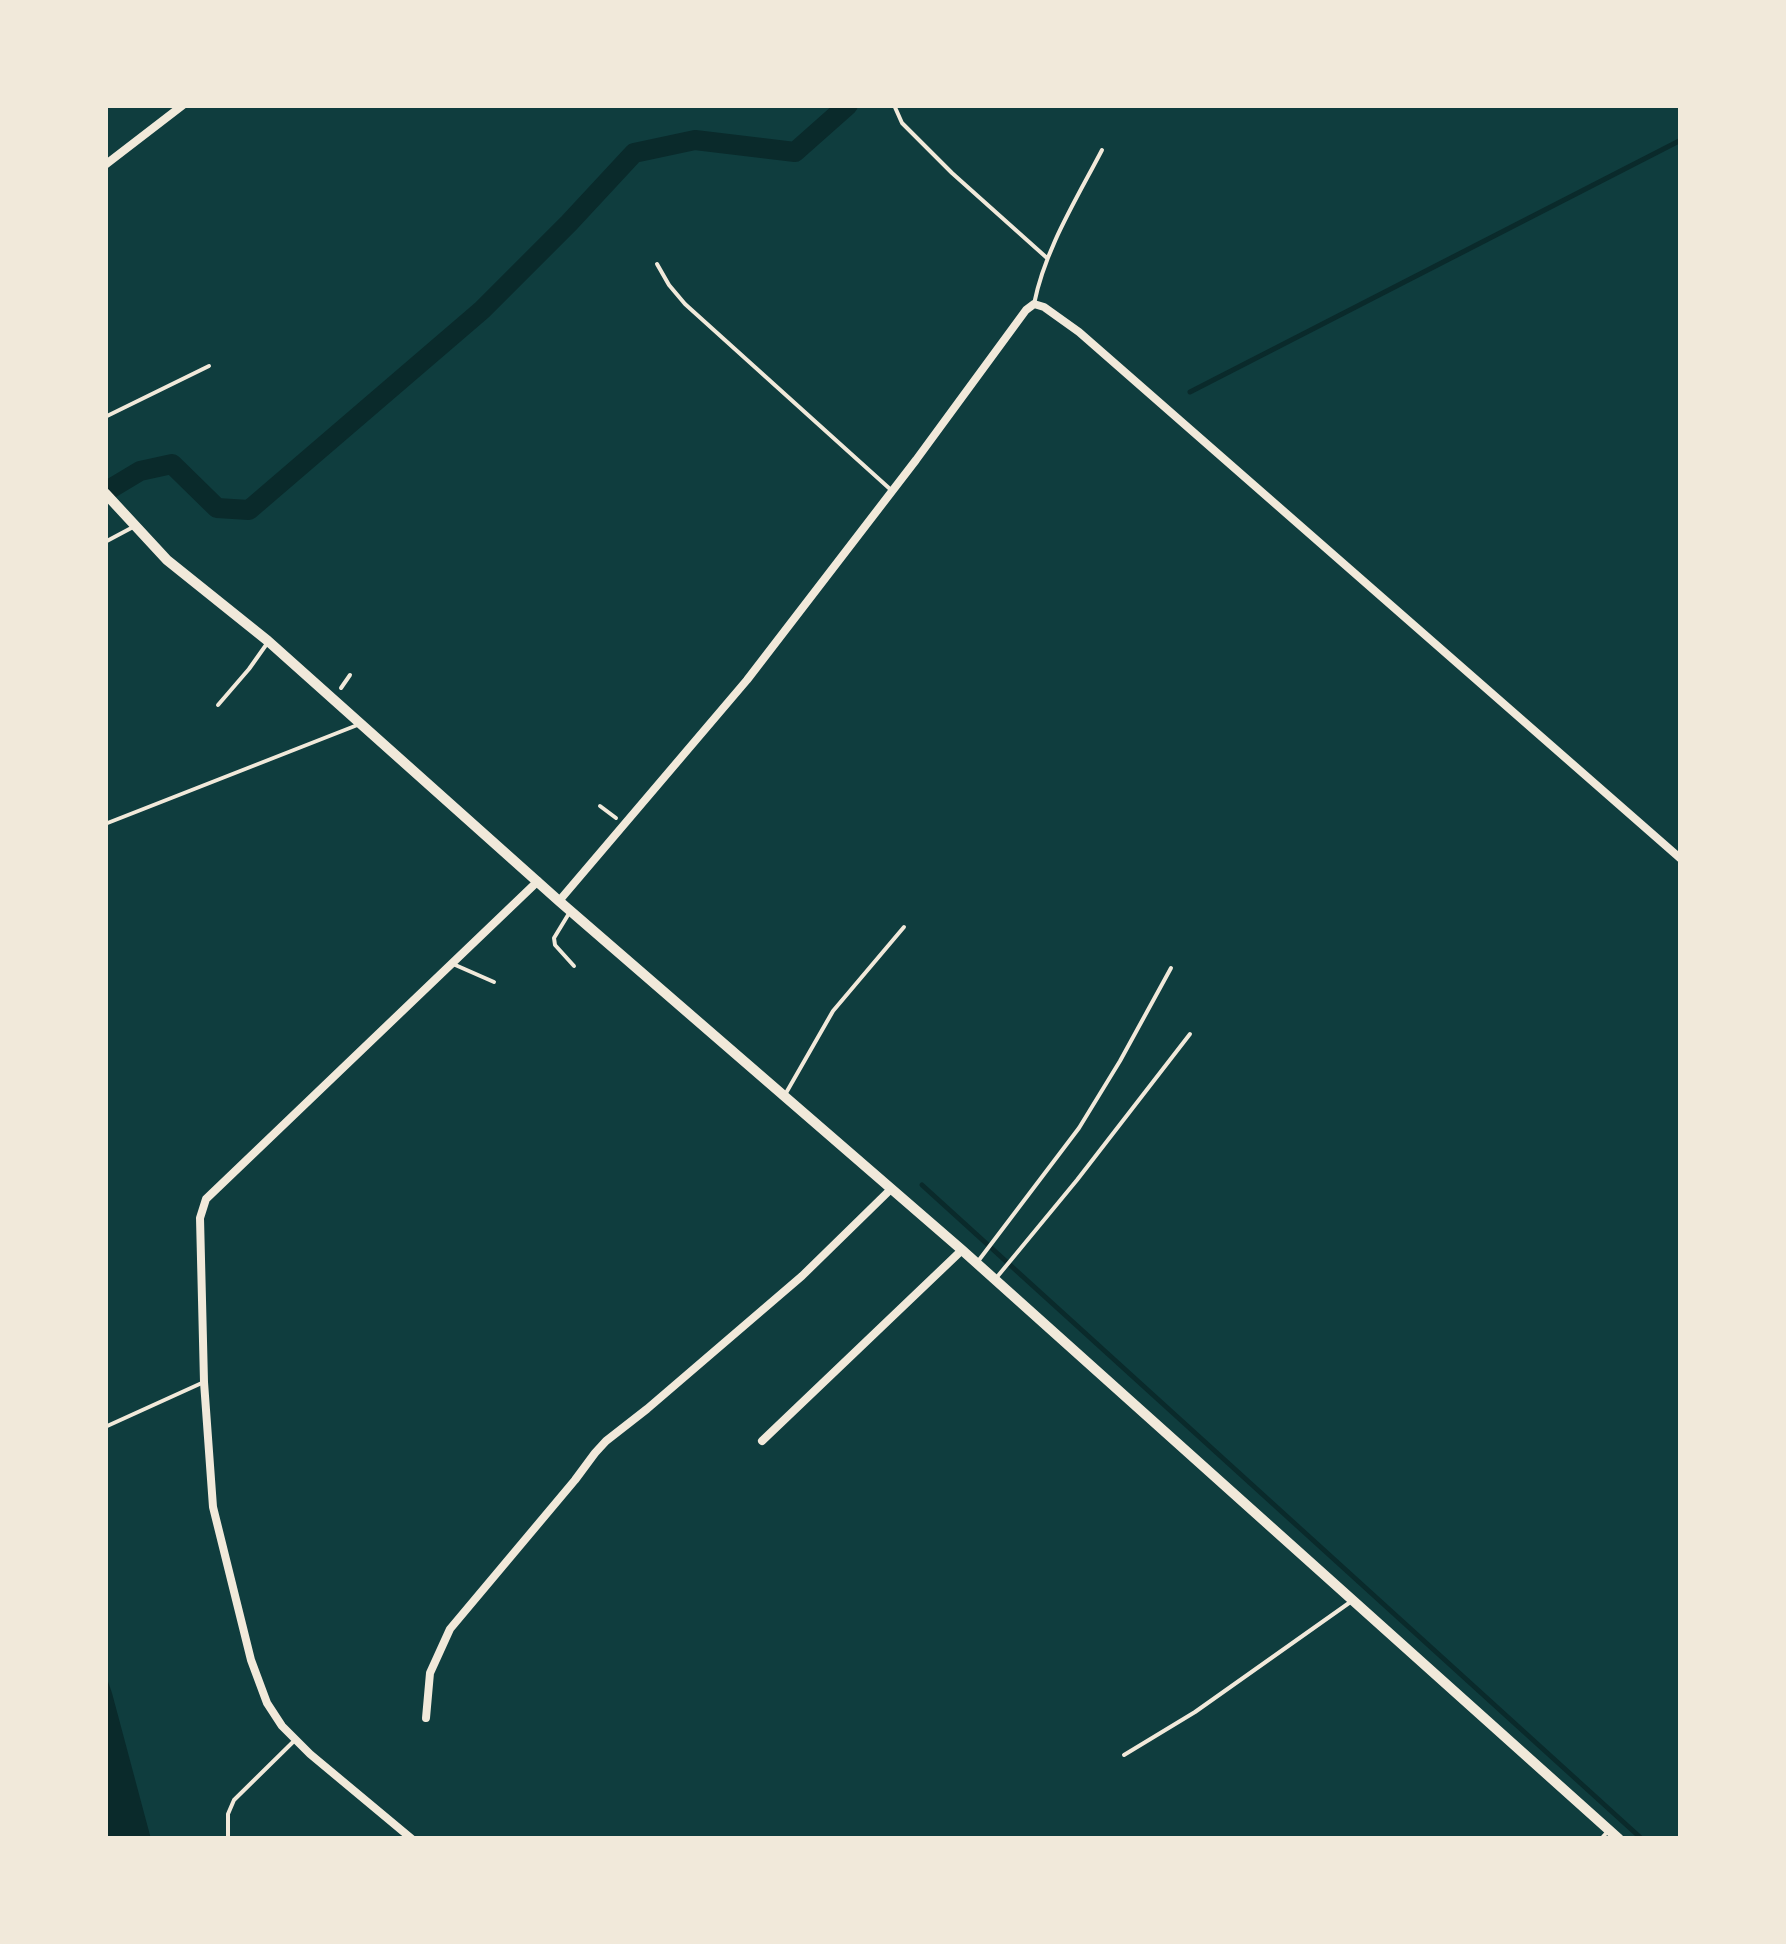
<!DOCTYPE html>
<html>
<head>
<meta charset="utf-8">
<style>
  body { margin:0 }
  #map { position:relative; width:1786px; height:1944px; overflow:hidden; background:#0f3d3e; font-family:Rubik,sans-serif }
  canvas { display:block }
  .frame { position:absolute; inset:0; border:108px solid #f1e9da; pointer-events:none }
</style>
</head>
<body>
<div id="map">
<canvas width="1786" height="1944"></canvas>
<div class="frame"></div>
</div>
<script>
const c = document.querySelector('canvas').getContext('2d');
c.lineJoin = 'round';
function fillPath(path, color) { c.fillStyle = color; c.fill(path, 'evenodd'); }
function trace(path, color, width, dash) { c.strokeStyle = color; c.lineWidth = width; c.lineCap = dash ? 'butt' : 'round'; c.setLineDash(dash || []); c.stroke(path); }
fillPath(new Path2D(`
  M105,1673L112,1693L151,1839H105Z`), '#0a2a2b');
trace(new Path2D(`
  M1190,392L1681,140
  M922,1185L1642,1839`), '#0a2a2b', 5);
trace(new Path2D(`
  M105,492L140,471L172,464L217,508L249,510L482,310L569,223L634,153L695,140L795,152L848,105`), '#0a2a2b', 20);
trace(new Path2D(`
  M341,688L350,675
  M600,806L616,818`), '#f1e9da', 4);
trace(new Path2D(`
  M894,105L902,123L952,173L1047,258
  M657,264L669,285L685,304L890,489
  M1034,304C1045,249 1076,200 1102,150
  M105,417L209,366
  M105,542L135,526
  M218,705L249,669L266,645
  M105,824L360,724
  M568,915L554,938L555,945L574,966
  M453,964L494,982
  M786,1093L833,1011L904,927
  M979,1260L1079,1128L1120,1061L1171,968
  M997,1277L1077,1180L1190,1034
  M105,1427L204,1382
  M1124,1755L1195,1712L1349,1603
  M228,1839V1814L234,1800L295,1740
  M1601,1839L1609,1830`), '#f1e9da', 4);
trace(new Path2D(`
  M105,165L183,105
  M559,901L747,680L916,460L1026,310L1034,304L1044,307L1079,332L1681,859
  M762,1441L962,1250
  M426,1718L430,1673L450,1629L575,1480L595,1453L606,1441L647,1409L802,1276L891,1189
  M412,1839L310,1754L282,1726L267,1703L251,1660L213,1507L204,1382L200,1218L206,1199L538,881`), '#f1e9da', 8);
trace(new Path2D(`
  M105,493L167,560L268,641L559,901L962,1250L1619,1839`), '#f1e9da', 10);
</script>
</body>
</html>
